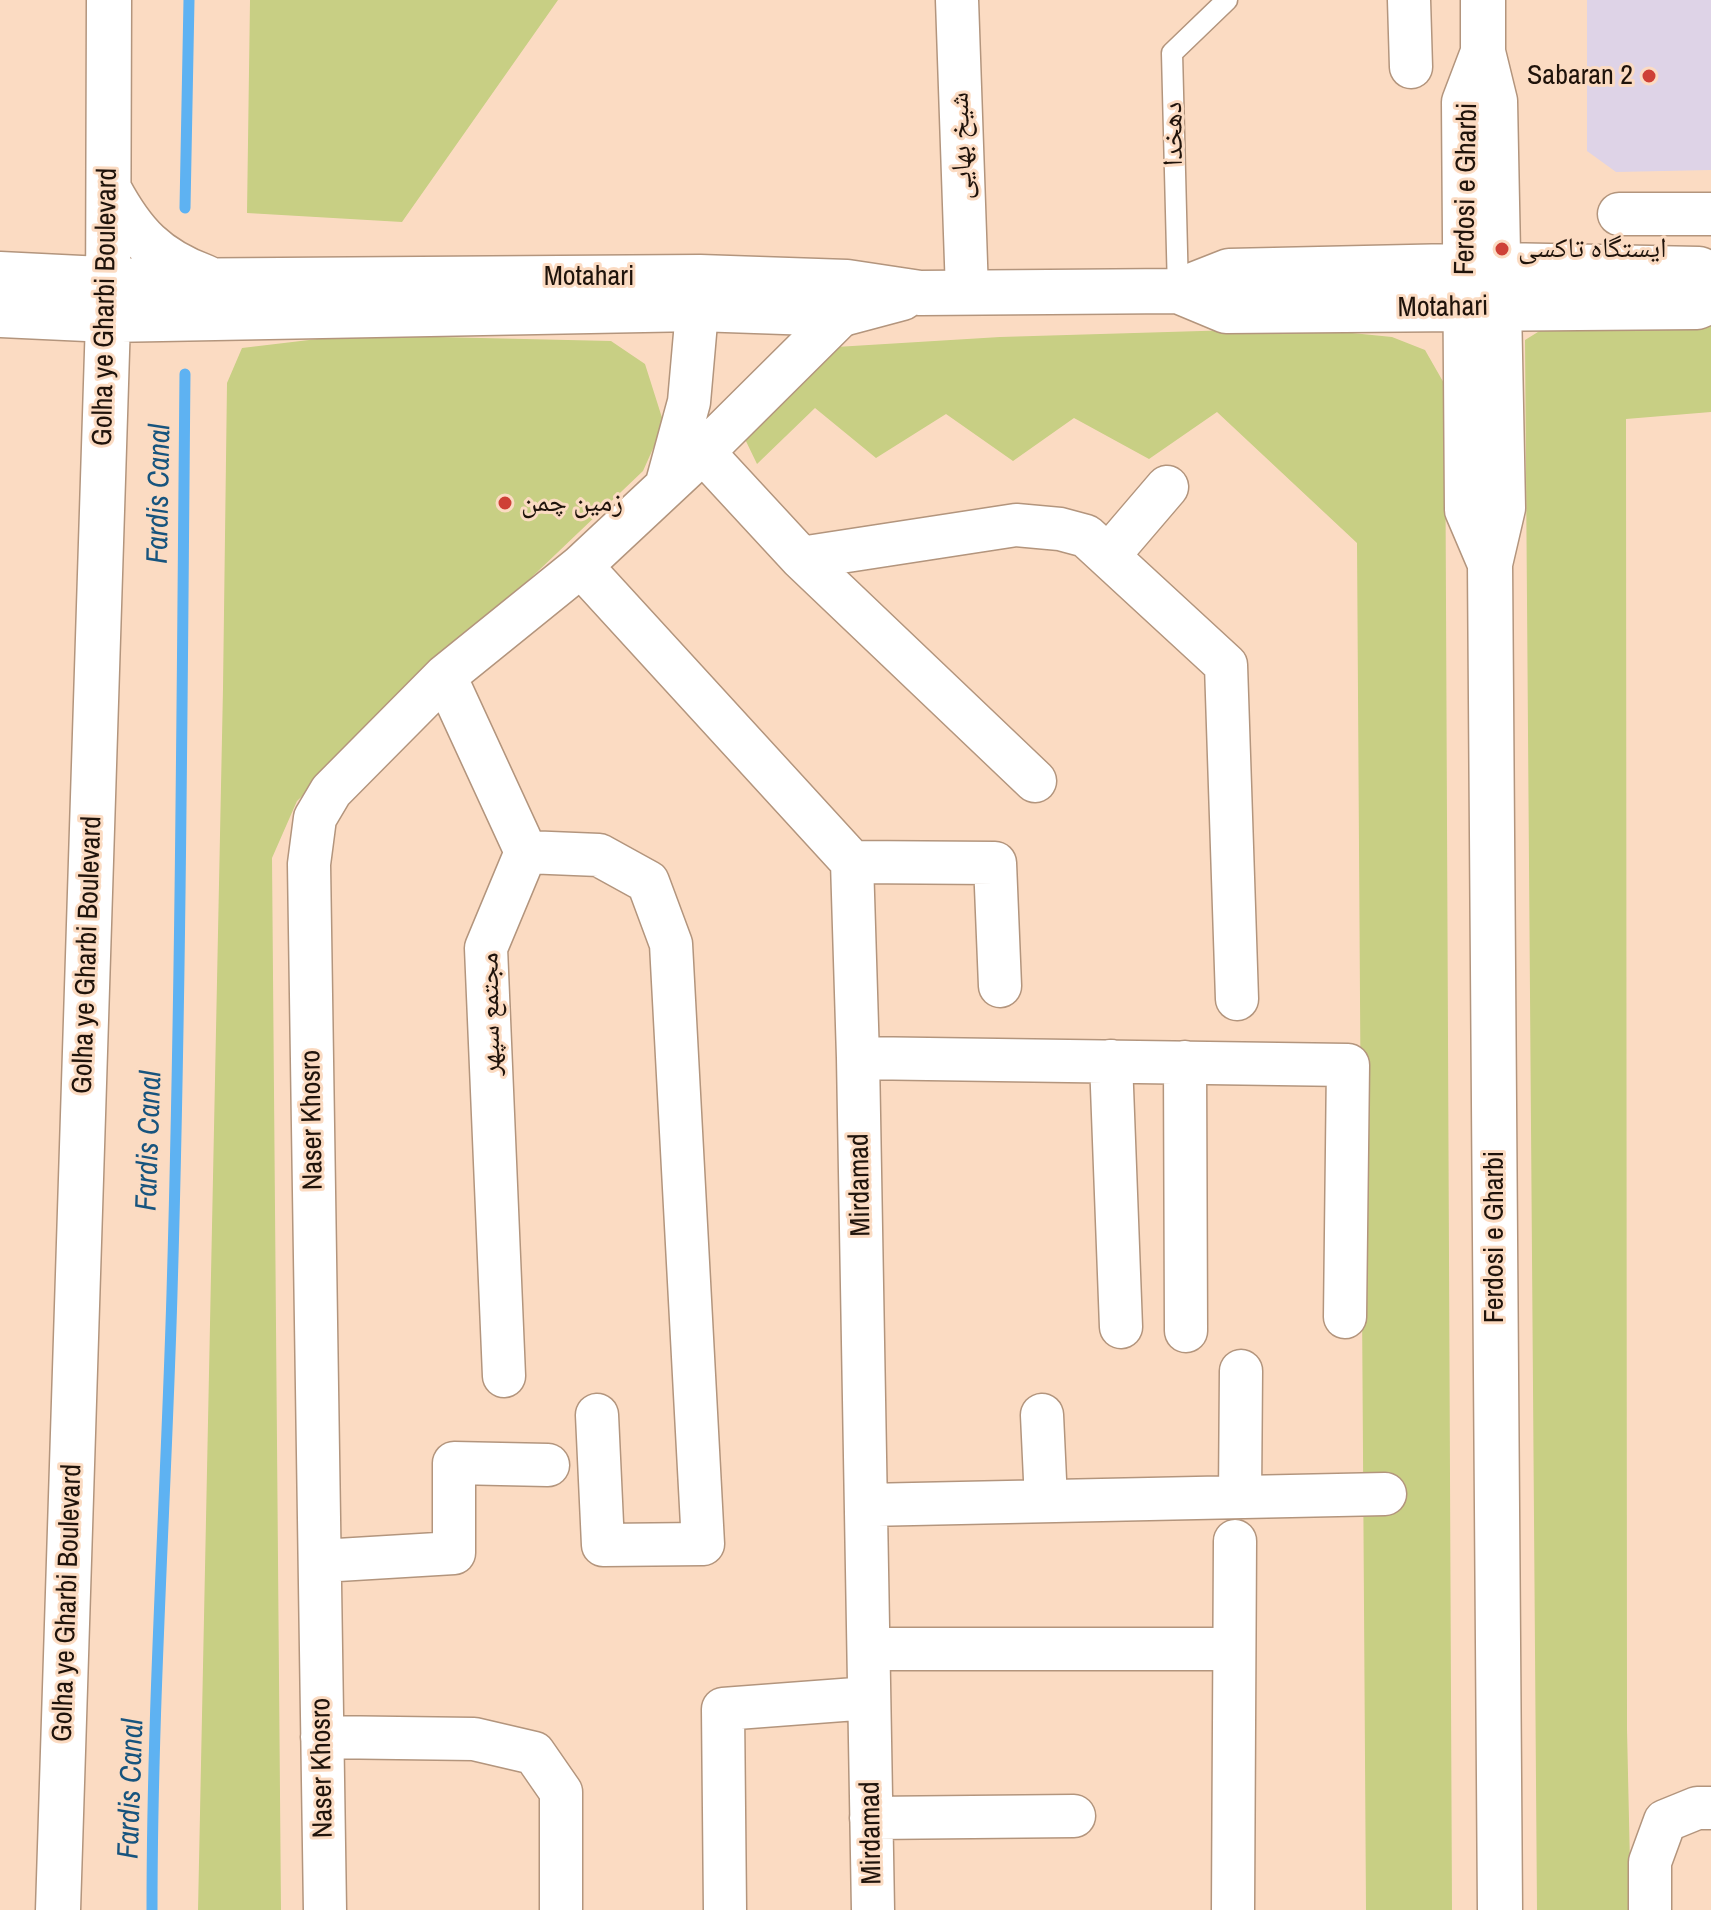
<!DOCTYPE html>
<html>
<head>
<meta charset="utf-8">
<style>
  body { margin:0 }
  canvas { display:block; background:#fbdbc2 }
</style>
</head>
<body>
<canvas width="1711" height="1910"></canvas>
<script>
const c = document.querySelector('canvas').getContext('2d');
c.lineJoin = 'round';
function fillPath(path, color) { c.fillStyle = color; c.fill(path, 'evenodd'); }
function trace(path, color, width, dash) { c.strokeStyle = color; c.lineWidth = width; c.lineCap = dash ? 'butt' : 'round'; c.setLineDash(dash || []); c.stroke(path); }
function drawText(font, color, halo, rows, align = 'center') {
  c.font = font + ' "Archivo Narrow","Noto Naskh Arabic",sans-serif'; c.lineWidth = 6; c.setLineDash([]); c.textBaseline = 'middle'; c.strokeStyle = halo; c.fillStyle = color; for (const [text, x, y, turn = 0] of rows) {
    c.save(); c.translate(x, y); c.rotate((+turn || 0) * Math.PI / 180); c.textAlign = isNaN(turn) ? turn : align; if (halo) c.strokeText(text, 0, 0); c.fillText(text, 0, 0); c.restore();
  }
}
fillPath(new Path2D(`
  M1587,0H1711V170L1616,172L1587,151Z`), '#ded3e7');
fillPath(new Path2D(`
  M250,0H558L402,222L247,213Z
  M1559,319H1711V412L1626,419L1627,1729L1631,1910H1537L1525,340Z
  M1302,328L1392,337L1425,350L1445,385L1452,1910H1366L1357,543L1217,412L1149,459L1074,418L1013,461L946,414L876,458L815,408L757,464L743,435L836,347L1000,337Z
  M351,335L611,341L645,364L664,424L643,471L297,801L272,858L281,1910H198L223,688L227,383L242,348Z`), '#c8cf84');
trace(new Path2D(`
  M185,208L189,0
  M152,1910C152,1704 166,1498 172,1293C181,986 182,680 185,374`), '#5eb2f2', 11);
const lane = new Path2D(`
  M1178,291L1172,53L1227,0`);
const street = new Path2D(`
  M957,0L967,292
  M1409,0L1411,67
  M1619,214H1711
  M703,452L801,558L1035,781
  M667,483L689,402L700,277
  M1108,556L1167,487
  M801,558L1016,525L1060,529L1086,536L1226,665L1237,999
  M581,566L852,862L858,1058L873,1910
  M445,676L526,852L486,948L504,1376
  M526,852L599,855L648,882L671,944L703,1544L603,1545L597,1415
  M852,862L995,863L1000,986
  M858,1058L1348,1065L1345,1317
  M1111,1061L1121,1327
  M1185,1062L1186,1331
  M1042,1415L1046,1501
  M1240,1497L1241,1371
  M866,1505L1385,1494
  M321,1561L454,1553V1463L548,1465
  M869,1649H1234
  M322,1737L474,1739L534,1753L561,1792V1910
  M871,1818L1074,1816
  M325,1910L309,864L315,818L331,791L445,676L581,566L703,452L842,314L846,287
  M725,1910L723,1709L869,1698
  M1233,1910L1235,1541
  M1650,1910V1862L1665,1821L1697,1808H1711`);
const secondary = new Path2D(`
  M1483,0V52L1495,101L1503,508L1490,564L1500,1910
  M1483,52L1464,102L1467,510L1490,564
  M109,189C133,234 156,259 205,277
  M0,274L142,281L700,277L847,282L920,293L1178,291L1229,271L1500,265L1699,269L1711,274
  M1178,291L1226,311L1697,307L1711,301
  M0,315L108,320L697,309L842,314L902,298
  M58,1910L108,320L109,0`);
trace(lane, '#b3957d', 23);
trace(street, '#b3957d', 45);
trace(secondary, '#b3957d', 47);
trace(lane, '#fff', 20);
trace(street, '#fff', 42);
trace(secondary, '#fff', 44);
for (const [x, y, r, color] of [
  [1649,76,8,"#ce4036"],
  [1502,249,8,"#ce4036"],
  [505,503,8,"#ce4036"]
]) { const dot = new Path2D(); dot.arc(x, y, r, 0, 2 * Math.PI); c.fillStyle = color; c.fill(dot); trace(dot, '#fbdbc2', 3); }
drawText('28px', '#1f130b', '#fbdbc2', [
  ["Sabaran 2",1633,76,"right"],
  ["ایستگاه تاکسی",1518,249],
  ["زمین چمن",521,503]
], 'left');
drawText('28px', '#1f130b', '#fbdbc2', [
  ["دهخدا",1174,134,-91],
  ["شیخ بهایی",962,146,-92],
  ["Ferdosi e Gharbi",1467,189,-89],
  ["Motahari",589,277],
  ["Golha ye Gharbi Boulevard",106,307,-89],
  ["Motahari",1443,308,-1],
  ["Golha ye Gharbi Boulevard",88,955,-88],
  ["مجتمع سپهر",491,1014,-91],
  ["Naser Khosro",313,1120,-91],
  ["Mirdamad",861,1185,-91],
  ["Ferdosi e Gharbi",1495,1237,-90],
  ["Golha ye Gharbi Boulevard",68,1603,-88],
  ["Naser Khosro",323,1768,-91],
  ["Mirdamad",872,1833,-91]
]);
drawText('italic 30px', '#17547e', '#fbdbc2', [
  ["Fardis Canal",160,494,-89],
  ["Fardis Canal",150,1141,-88],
  ["Fardis Canal",132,1789,-88]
]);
</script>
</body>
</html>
